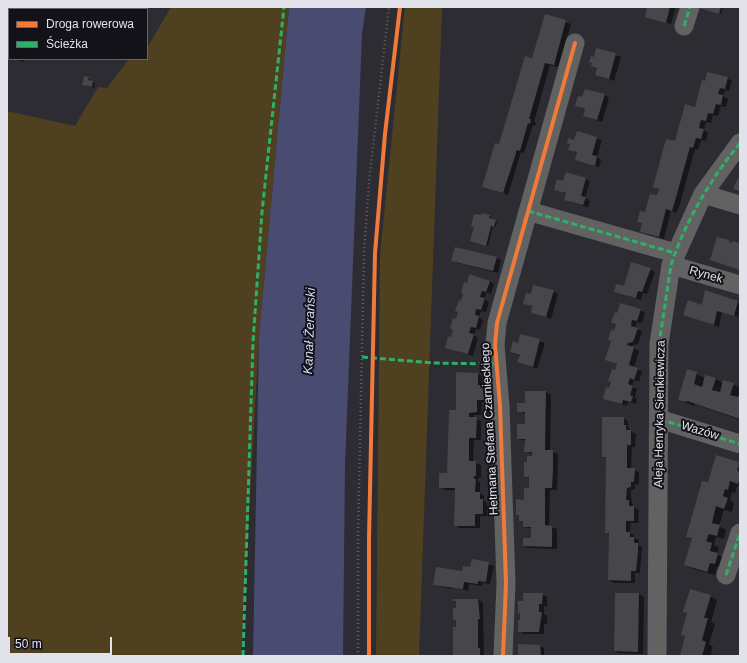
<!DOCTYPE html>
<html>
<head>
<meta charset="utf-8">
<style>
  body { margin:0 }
  #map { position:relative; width:747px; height:663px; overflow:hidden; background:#2c2c32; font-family:Helvetica,sans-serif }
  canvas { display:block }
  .frame { position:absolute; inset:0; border:8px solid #e1e2ea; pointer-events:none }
  .legend { position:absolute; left:8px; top:8px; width:140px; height:52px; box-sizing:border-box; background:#121218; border:1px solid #65656c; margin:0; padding:5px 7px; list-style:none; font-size:12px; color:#e1e2ea }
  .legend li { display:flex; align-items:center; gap:8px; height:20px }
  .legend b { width:20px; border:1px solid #65656c }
  .scale { position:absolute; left:8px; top:637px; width:104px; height:18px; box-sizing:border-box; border:2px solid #e1e2ea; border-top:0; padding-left:5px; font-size:12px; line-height:14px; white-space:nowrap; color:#e1e2ea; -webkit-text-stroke:3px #121218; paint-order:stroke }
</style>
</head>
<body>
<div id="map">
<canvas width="747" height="663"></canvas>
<div class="frame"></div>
<ul class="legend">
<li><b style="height:5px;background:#f17a3a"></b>Droga rowerowa</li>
<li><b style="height:5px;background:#2db169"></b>Ścieżka</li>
</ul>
<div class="scale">50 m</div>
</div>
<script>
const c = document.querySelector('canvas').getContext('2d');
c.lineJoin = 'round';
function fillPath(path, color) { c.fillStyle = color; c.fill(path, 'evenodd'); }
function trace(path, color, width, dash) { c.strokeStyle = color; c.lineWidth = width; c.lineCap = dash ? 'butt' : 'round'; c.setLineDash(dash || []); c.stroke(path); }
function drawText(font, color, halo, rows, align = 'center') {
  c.font = font + ' Helvetica,sans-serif'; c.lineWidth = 4; c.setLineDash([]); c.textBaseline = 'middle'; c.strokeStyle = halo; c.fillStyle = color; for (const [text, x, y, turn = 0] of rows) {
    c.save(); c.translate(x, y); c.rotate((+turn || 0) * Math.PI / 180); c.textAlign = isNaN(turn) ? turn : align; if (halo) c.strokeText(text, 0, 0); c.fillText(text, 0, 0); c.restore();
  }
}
fillPath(new Path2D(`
  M7,7H88V9H9V23H7Z
  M171,7H289L259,336L241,656H7V111L75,126L98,87L107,88L129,59H147V48Z
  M405,7H442L419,656H376L380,255Z`), '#4f4020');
fillPath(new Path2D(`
  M289,7H366L362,34L345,465L343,656H253L259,336Z`), '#494b71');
fillPath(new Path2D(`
  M649,7H676L671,24L646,16Z
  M701,7H723L721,14L702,9Z
  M546,16L571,24L558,67L550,65L534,122L536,123L535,126L533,125L524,153L521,152L508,195L483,187L533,60Z
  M597,49L621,57L614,81L596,74L598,69L592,66Z
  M13,59H24V62Z
  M89,78L90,81L95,83L94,88L83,85Z
  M727,78L732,81L729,91L725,90L723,96L728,99L726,107L721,106L718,116L713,115L711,123L706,122L704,130L708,133L706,141L701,140L698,150L695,149L680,204L676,213L671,211L664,239L646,234L641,232L643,224L638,221L657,196L659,189L655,187L676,142L695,108L706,82Z
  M605,95L609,98L602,122L584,116L586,110L576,106L583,98Z
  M578,133L602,140L597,157L601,160L599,167L576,160L578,153L569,149L575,141Z
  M586,179L590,181L585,198L590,201L588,207L570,202L565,199L566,194L556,189L564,182Z
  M475,215L490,216L491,219L497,222L496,227H493L488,246L473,242Z
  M496,257L501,260L498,273L457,263L453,261Z
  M650,269L655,272L647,294L643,293L641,300L615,291L625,288Z
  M490,281L494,284L491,294L487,292L484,299L489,302L486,312L481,311L479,317L483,320L480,330L476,329L474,335L478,338L473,356L446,347L451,338L462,302Z
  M553,291L558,294L551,319L532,312L533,307L524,303L531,296Z
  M705,291L740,303L738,317L722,312L719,327L684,315L703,306Z
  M640,310L645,313L642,323L637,322L635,328L642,331L638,344L633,345L632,347L639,351L634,368L642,371L639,382L634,380L632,387L637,389L635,398L637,399L636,404L628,402L627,406L604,398L610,389L617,364L606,360L612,342L609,340L615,332L618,314Z
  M521,335L545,343L537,369L519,362L520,356L511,352L518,344Z
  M688,370L705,378L715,379L723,383L733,384L740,388V420L695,404L694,406L686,403L679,399Z
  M478,374L482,376V386L490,389V402H482L481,415H474V418L481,421V440H474L473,462L481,465V478H478V481L480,482V493L484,496V501L487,503V516H480V528H460L455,525L456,490H445L440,487L448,474L457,411Z
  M526,392H546L551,395L550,451L558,454L557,490H550L549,526L557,529V549L529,548L524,546L532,539V529L524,527V523L520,520V516L517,514L530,489V479L525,476L528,463L533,457V454L525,451L526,441L518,439L526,425V414L518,411L526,404Z
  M623,418L628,421V427L631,431L636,434L635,447H632L631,469L639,472V485L635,484V489L631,490V497L633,507L639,510L638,523H631L630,533L634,535V538L639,540L638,545L642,547L640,573H635V583H614L609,580L610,535L606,532L607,459L603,456Z
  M717,457L739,463L736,476L740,464V486L738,485L735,493L732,492L730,500L734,503L732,512L724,510L719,526L726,530L724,539L716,537L714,545L719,548L717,554L725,559L722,568L717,566L715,575L693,569L686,565L693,540L687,536L709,484Z
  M473,560L494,566L490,584L483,583L482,586L469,584L468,591L453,586L452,589L434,585L471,569Z
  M542,594L547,597V606H544V614L547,616V624H544V634H524L519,631L521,621V614L519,613L524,602Z
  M639,594L644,597L643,654L619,653L615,651Z
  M710,596L717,600L711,622L715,624L709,644L713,647L710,656H681L686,637L682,634L688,614L684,612Z
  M478,600L483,603L484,656H454L457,621L454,619Z
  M540,646L544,648V656H519Z`), '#0007');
fillPath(new Path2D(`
  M647,7H670L666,23L645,17Z
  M699,7H721L719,14L699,8Z
  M545,14L566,20L554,65L545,63L529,119H531L530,124L528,123L520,151L517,150L503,193L482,187L495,143L499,144L525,56L532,58Z
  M7,40H9V59L7,58Z
  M596,48L616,53L609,79L595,75L597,68L591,66L592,63L589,62L591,56L594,57Z
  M707,72L728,77L725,89L720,88L718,94L723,95L721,105L716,104L713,114L708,113L706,121L701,120L699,128L704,129L701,139L696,138L693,148L690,147L675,201L672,211L666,209L659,237L640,232L642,223L637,222L640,211L645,212L650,194L657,195L659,189L653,187L666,139L675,141L685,104L695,107L702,80L705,81Z
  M84,76L89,77L88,80L93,81L92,87L82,85Z
  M585,89L605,94L597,120L583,116L585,109L575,106L578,96L582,97Z
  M577,131L597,137L592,155L597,156L595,166L575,160L577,152L568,150L570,144L567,143L568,138L574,140Z
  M566,172L586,178L581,196L586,197L583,205L564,200L566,193L554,190L557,179L563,181Z
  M738,178L740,179V191L733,189Z
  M481,213L490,215L489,218L496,220L494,227L491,226L486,246L470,241L474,227L471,226L474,214L481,215Z
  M717,237L729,240V242L731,243L732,241L740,243V270L710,260Z
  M455,247L497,257L493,271L451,261Z
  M631,262L651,268L642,292L638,291L636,298L614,292L616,284L624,286Z
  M469,274L490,281L486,292L482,291L480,297L485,298L481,310L476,309L475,315L479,316L476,328L471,327L469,333L474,334L468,354L445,348L448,336L451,337L453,330L450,328L453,318L456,319L458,312L455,311L459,300L461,301L463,294L461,293L464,282L467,283Z
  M533,285L554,290L546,317L531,313L532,306L523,304L526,293L531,294Z
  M705,290L738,301L734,316L717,311L714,325L683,315L688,300L702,305Z
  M620,303L641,309L637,321L632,320L631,326L638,328L633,342L628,343L627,345L634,347L629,365L638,368L634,380L630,378L628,384L633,386L630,395L633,396L631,402L623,400L622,404L603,399L606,387L609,388L611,382L608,381L612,369L615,370L617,364L605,360L611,341L608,340L611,330L614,331L616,324L611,322L615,312L617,313Z
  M520,334L540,339L533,367L517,362L520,355L510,352L513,341L518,343Z
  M687,369L697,372L694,384L702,387L705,375L716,378L712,390L720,392L723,380L734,383L730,395L738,397L740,391V419L687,401V402L678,400Z
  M456,372L478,373V385H486L485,400H477V412L469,413V417H477L476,438H469V461H476V476H474V479H476L475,492H480V499H483V514H475V526H454L455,488H439V473H447L449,410H456Z
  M525,391H546L545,450H553V470L552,488H545V525L552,526V547L523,546V538H531V527H523V521H519V515H516V499L524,500V488H529V477H524V462H527V456H532V452H524L525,439H517V424H525V412H517V403H525Z
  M602,417H624V425H626V430H631V445H627V468H635L634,482H631V487L627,488L626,500H629V506H634V521H626V532H630V537H634V543H638V551L636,571H631V581L608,580L609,533H605L606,457H602Z
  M716,455L739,462L737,471L740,472V478L738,484L730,481L728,490L725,489L723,496L728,498L724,509L716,506L712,523L720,525L717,536L709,534L706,541L712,543L710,551L718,553L715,564L710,563L707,572L684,565L692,538L686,537L702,481L708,482Z
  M472,559L489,562L486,582L478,581V584L464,582L463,589L433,585L436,567L462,571L463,566L470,567Z
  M690,589L711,595L704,618H708L702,640L706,642L702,656H680L685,636L681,635L687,613L683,612Z
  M523,593H543L542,604H539V612H542L539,632H518V620H520V613H518V601H523Z
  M615,593H639L638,652L614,651Z
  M453,599H478L480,619H478V648H480V656H453V627H456V620H453V608H456V601H453Z
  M518,644L540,645L541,656H518Z`), '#46464b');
trace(new Path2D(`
  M358,656V537L364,253L369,182L389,7`), '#606061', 2.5, [1, 3]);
trace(new Path2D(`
  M684,26L690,7
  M703,194L740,205
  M528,211L675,253
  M671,265L740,285
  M659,419L740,444
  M726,575L740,533
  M503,656L506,583L500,406L495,345L497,323L575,43
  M657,656L659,344L671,265L703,194L740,143`), '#636262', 19);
trace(new Path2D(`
  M684,26L690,7
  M740,143C710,180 686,220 671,265L659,344V419L740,444
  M528,211L675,253
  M362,357L433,363L496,364
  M726,575L740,533
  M243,656L253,342L262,212L284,7`), '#2db169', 3, [6, 3]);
trace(new Path2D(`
  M369,656V538L375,253L385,134L400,7
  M503,656L506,583L500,406L495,345L497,323L575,43`), '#f17a3a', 4);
drawText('12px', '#e1e2ea', '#121218', [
  ["Rynek",706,275,16],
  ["Aleja Henryka Sienkiewicza",660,414,-89],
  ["Hetmana Stefana Czarnieckiego",490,429,-93],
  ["Wazów",700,431,17]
]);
drawText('italic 13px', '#d6d9f6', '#121218', [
  ["Kanał Żerański",310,331,-88]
]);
</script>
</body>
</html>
